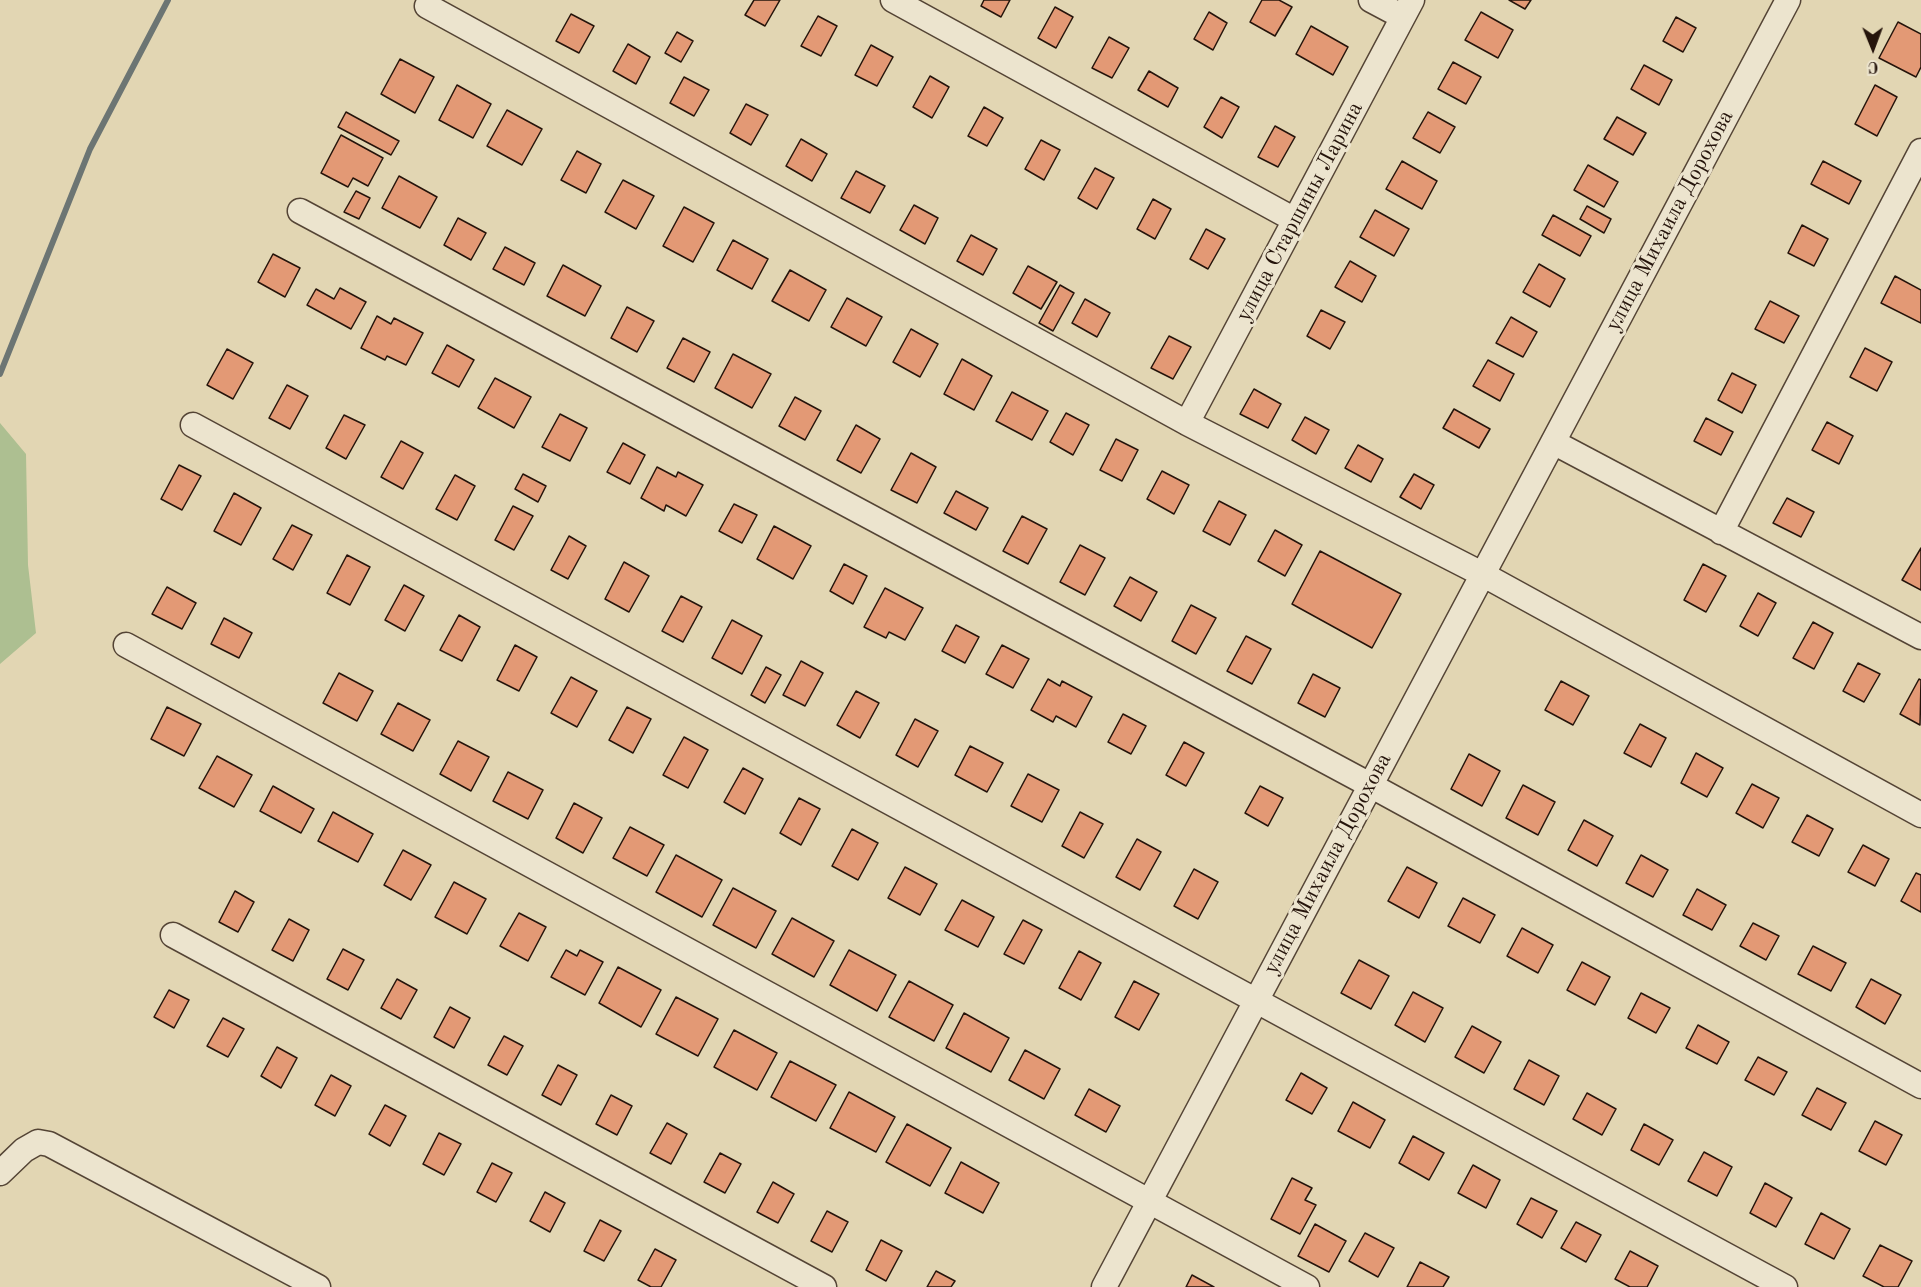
<!DOCTYPE html>
<html>
<head>
<meta charset="utf-8">
<style>
  body { margin:0 }
  #map { position:relative; width:1921px; height:1287px; overflow:hidden; background:#e2d6b3; font-family:"Old Standard TT",serif }
  canvas { display:block }
  .north { position:absolute; left:1843px; top:18px; width:60px; height:60px; -webkit-text-stroke:4px #ece4ce; paint-order:stroke; rotate:179deg; font-size:16px; font-weight:700; line-height:24px; text-align:center; color:#25140b }
  .north::after { content:''; display:block; margin:auto; width:21px; height:27px; background:#25140b; clip-path:polygon(50% 0,100% 100%,50% 72%,0 100%) }
</style>
</head>
<body>
<div id="map">
<canvas width="1921" height="1287"></canvas>
<div class="north">С</div>
</div>
<script>
const c = document.querySelector('canvas').getContext('2d');
c.lineJoin = 'round';
function fillPath(path, color) { c.fillStyle = color; c.fill(path, 'evenodd'); }
function trace(path, color, width, dash) { c.strokeStyle = color; c.lineWidth = width; c.lineCap = dash ? 'butt' : 'round'; c.setLineDash(dash || []); c.stroke(path); }
function drawText(font, color, halo, rows, align = 'center') {
  c.font = font + ' "Old Standard TT",serif'; c.lineWidth = 6; c.setLineDash([]); c.textBaseline = 'middle'; c.strokeStyle = halo; c.fillStyle = color; for (const [text, x, y, turn = 0] of rows) {
    c.save(); c.translate(x, y); c.rotate((+turn || 0) * Math.PI / 180); c.textAlign = isNaN(turn) ? turn : align; if (halo) c.strokeText(text, 0, 0); c.fillText(text, 0, 0); c.restore();
  }
}
fillPath(new Path2D(`
  M0,423L26,454L28,565L36,633L0,664Z`), '#adbf91');
trace(new Path2D(`
  M0,374L90,149L168,0`), '#6c7573', 6);
const building = new Path2D(`
  M754,0H780L765,26L745,15Z
  M984,0H1010L1001,17L981,6Z
  M1262,0H1279L1292,7L1275,36L1250,22Z
  M1509,0H1531L1525,9Z
  M1055,7L1073,17L1056,48L1038,38Z
  M1209,12L1227,23L1213,50L1194,39Z
  M1481,12L1513,30L1498,58L1465,40Z
  M571,14L594,26L579,53L556,41Z
  M818,16L837,26L821,56L801,46Z
  M1676,17L1696,28L1683,52L1663,41Z
  M1898,22L1921,34V67L1916,77L1879,58Z
  M1311,26L1348,47L1333,75L1296,54Z
  M677,32L693,41L681,62L665,53Z
  M1109,37L1129,48L1112,78L1092,68Z
  M628,44L650,57L636,84L613,71Z
  M871,45L893,57L877,86L855,75Z
  M400,59L434,77L415,113L381,94Z
  M1453,62L1481,77L1466,104L1438,89Z
  M1644,65L1672,80L1659,105L1631,89Z
  M1149,71L1178,88L1168,107L1138,90Z
  M930,76L949,87L932,118L913,107Z
  M684,77L709,90L694,116L670,103Z
  M457,85L491,104L473,138L439,120Z
  M1875,85L1897,97L1877,136L1855,124Z
  M1221,97L1239,107L1222,138L1204,127Z
  M746,104L768,115L751,145L730,133Z
  M984,107L1003,118L987,146L968,136Z
  M507,110L542,129L522,165L487,146Z
  M346,112L399,141L391,155L338,127Z
  M1428,112L1455,127L1440,153L1413,138Z
  M1617,117L1646,133L1633,155L1604,139Z
  M1275,126L1295,137L1278,167L1258,157Z
  M341,135L383,158L368,186L353,178L348,187L321,173Z
  M801,139L827,154L812,181L786,166Z
  M1041,140L1060,150L1044,180L1025,169Z
  M577,151L601,164L586,193L561,180Z
  M1402,161L1437,181L1422,209L1386,189Z
  M1823,161L1861,181L1849,204L1811,184Z
  M1588,165L1618,182L1604,207L1574,190Z
  M1095,168L1114,178L1097,209L1078,198Z
  M856,171L885,186L870,213L841,198Z
  M399,176L437,197L420,228L382,208Z
  M623,180L654,196L636,229L605,212Z
  M356,191L370,198L359,219L344,212Z
  M1153,199L1171,209L1155,239L1137,229Z
  M914,205L938,218L925,244L900,230Z
  M1587,206L1611,219L1604,233L1580,219Z
  M684,207L714,223L693,262L663,246Z
  M1375,210L1409,229L1394,256L1360,237Z
  M1553,215L1591,236L1580,256L1542,235Z
  M458,218L486,233L471,260L444,245Z
  M1802,225L1828,239L1814,266L1788,253Z
  M1206,229L1225,239L1208,269L1190,259Z
  M971,235L997,249L983,275L957,261Z
  M733,240L768,259L752,289L717,270Z
  M505,247L535,263L524,285L493,269Z
  M273,254L300,268L285,297L258,282Z
  M1350,261L1376,276L1362,302L1335,287Z
  M1539,264L1565,279L1550,307L1523,292Z
  M563,265L601,286L585,316L547,296Z
  M1028,266L1057,282L1041,309L1013,293Z
  M790,270L826,290L809,321L772,301Z
  M1895,276L1921,290V323L1881,303Z
  M1060,285L1074,293L1053,331L1039,323Z
  M340,288L366,302L351,329L307,305L316,289L334,299Z
  M847,298L882,317L866,346L831,327Z
  M1085,299L1110,313L1097,337L1072,323Z
  M1770,301L1799,316L1784,343L1755,329Z
  M627,307L654,321L637,352L611,338Z
  M1321,310L1345,322L1330,349L1307,336Z
  M377,316L391,324L394,318L423,333L406,365L387,356L385,360L361,348Z
  M1511,317L1537,332L1523,357L1496,343Z
  M911,329L938,344L920,377L893,362Z
  M1169,336L1191,347L1173,379L1151,368Z
  M683,338L710,352L694,382L667,368Z
  M447,345L474,360L459,387L432,373Z
  M1865,348L1892,362L1877,391L1850,377Z
  M227,349L253,363L233,399L207,385Z
  M733,354L771,374L752,408L715,388Z
  M962,359L992,376L974,410L944,394Z
  M1488,360L1514,374L1500,401L1473,386Z
  M1732,373L1756,385L1742,413L1718,400Z
  M495,378L531,397L514,428L478,408Z
  M287,385L308,396L290,429L269,418Z
  M1254,389L1281,404L1268,428L1240,414Z
  M1012,392L1048,411L1032,440L996,421Z
  M795,397L821,411L805,440L779,426Z
  M1454,409L1490,429L1479,448L1443,428Z
  M1066,413L1089,425L1073,455L1050,442Z
  M560,414L587,428L570,461L542,447Z
  M344,415L365,425L346,459L326,448Z
  M1305,417L1329,430L1316,454L1292,440Z
  M1706,418L1733,432L1721,455L1694,441Z
  M1827,422L1853,436L1839,464L1812,450Z
  M856,425L880,439L861,473L837,460Z
  M1116,439L1138,450L1122,481L1100,470Z
  M401,441L423,453L403,489L381,477Z
  M623,443L645,455L630,484L607,472Z
  M1358,445L1383,459L1371,482L1345,468Z
  M911,453L936,467L917,503L891,490Z
  M179,465L201,476L182,510L161,499Z
  M657,467L676,477L678,472L703,485L686,516L666,505L664,511L641,498Z
  M1162,471L1189,485L1174,514L1147,499Z
  M523,474L546,486L538,502L515,489Z
  M1414,474L1434,485L1421,509L1400,497Z
  M455,475L475,486L457,520L436,509Z
  M956,491L988,508L976,530L944,513Z
  M234,493L261,508L241,545L214,531Z
  M1787,498L1814,512L1801,537L1773,523Z
  M1219,501L1246,515L1230,545L1203,531Z
  M734,504L757,515L742,543L719,531Z
  M513,506L533,516L514,550L495,540Z
  M1022,516L1047,529L1028,564L1003,551Z
  M292,525L312,535L293,570L273,559Z
  M774,526L811,546L793,579L757,559Z
  M1275,530L1302,545L1285,576L1258,561Z
  M569,536L586,546L568,579L551,570Z
  M1080,545L1105,558L1085,595L1060,582Z
  M1921,548V590L1902,580Z
  M1320,551L1401,594L1372,648L1292,604Z
  M347,555L370,567L350,605L327,593Z
  M624,562L649,576L629,612L605,599Z
  M844,564L867,576L853,604L830,591Z
  M1703,564L1726,576L1706,612L1684,600Z
  M1130,577L1157,592L1141,621L1114,606Z
  M404,585L424,596L405,631L385,620Z
  M167,587L196,603L182,629L152,614Z
  M885,588L923,608L905,640L889,632L886,638L864,627Z
  M1758,593L1776,603L1758,636L1740,626Z
  M681,596L702,607L683,642L662,631Z
  M1191,605L1216,618L1196,654L1172,641Z
  M459,615L480,627L462,661L440,650Z
  M224,618L252,633L239,658L211,644Z
  M732,620L762,636L742,674L712,658Z
  M1813,622L1833,633L1814,669L1793,658Z
  M956,625L979,637L965,663L942,651Z
  M1246,636L1271,649L1252,684L1227,671Z
  M515,645L537,657L519,691L497,680Z
  M1002,645L1029,659L1013,688L986,674Z
  M801,661L823,673L805,706L783,695Z
  M1858,663L1880,674L1864,702L1843,691Z
  M766,667L781,675L765,703L751,695Z
  M339,673L373,691L357,721L323,703Z
  M1313,674L1340,688L1325,717L1298,703Z
  M571,677L597,691L577,727L551,713Z
  M1048,679L1060,686L1062,681L1092,697L1076,727L1056,716L1053,722L1031,710Z
  M1919,679L1921,680L1920,725L1900,714Z
  M1561,681L1589,696L1573,725L1545,710Z
  M856,691L879,703L860,738L837,725Z
  M398,703L430,720L413,751L381,734Z
  M167,707L201,724L184,756L151,739Z
  M627,707L651,719L633,753L609,740Z
  M1123,714L1146,726L1131,754L1108,742Z
  M915,719L938,731L918,767L896,755Z
  M1640,724L1666,738L1651,767L1624,753Z
  M684,737L708,750L688,788L663,775Z
  M458,741L489,757L471,791L440,774Z
  M1184,742L1204,753L1186,786L1166,775Z
  M970,746L1003,763L987,792L955,775Z
  M1696,753L1723,768L1707,797L1681,783Z
  M1469,754L1500,771L1482,806L1451,789Z
  M217,756L252,775L234,807L199,788Z
  M743,768L763,779L745,814L724,802Z
  M508,772L543,790L528,819L493,801Z
  M1028,774L1059,790L1042,822L1011,806Z
  M1752,784L1779,798L1763,828L1736,813Z
  M1523,785L1555,802L1538,835L1506,818Z
  M273,786L314,809L301,833L260,811Z
  M1260,786L1283,798L1268,826L1245,813Z
  M799,798L820,809L801,845L780,833Z
  M574,803L602,818L583,853L556,838Z
  M333,812L373,834L358,862L318,841Z
  M1080,812L1103,824L1084,858L1062,846Z
  M1807,815L1833,829L1819,856L1792,842Z
  M1584,820L1613,836L1597,866L1568,850Z
  M630,827L664,845L647,876L613,858Z
  M852,829L878,843L858,880L832,866Z
  M1137,839L1161,852L1140,890L1116,877Z
  M1863,845L1889,859L1875,886L1848,872Z
  M403,850L431,865L411,900L384,885Z
  M676,855L722,880L702,917L656,892Z
  M1641,855L1668,870L1653,897L1626,883Z
  M905,867L937,884L920,915L888,898Z
  M1407,867L1437,883L1419,918L1388,901Z
  M1194,869L1218,882L1198,919L1174,906Z
  M1916,873L1921,875V912L1901,901Z
  M454,882L486,899L467,934L435,917Z
  M733,888L776,911L756,948L713,925Z
  M1697,889L1726,905L1712,930L1683,915Z
  M235,891L254,902L238,932L219,922Z
  M1463,898L1495,915L1480,943L1448,926Z
  M962,900L994,917L978,947L945,930Z
  M519,913L546,927L528,961L500,946Z
  M792,918L834,941L814,977L772,954Z
  M289,919L309,930L293,961L272,950Z
  M1023,920L1042,930L1024,964L1004,954Z
  M1753,923L1779,936L1766,960L1740,946Z
  M1522,928L1553,945L1538,973L1507,956Z
  M1813,946L1846,963L1831,991L1798,974Z
  M343,949L364,960L348,990L327,979Z
  M566,950L577,956L580,950L603,962L585,995L551,977Z
  M849,950L896,975L877,1011L830,985Z
  M1079,951L1101,963L1081,1000L1059,988Z
  M1359,960L1389,976L1371,1009L1341,993Z
  M1582,962L1610,977L1595,1005L1567,990Z
  M618,967L661,990L641,1027L599,1003Z
  M397,979L417,990L401,1019L381,1008Z
  M1871,979L1901,995L1885,1024L1856,1007Z
  M909,981L953,1005L934,1041L889,1017Z
  M1134,981L1159,994L1139,1030L1115,1017Z
  M169,990L189,1000L174,1028L154,1017Z
  M1413,992L1443,1008L1425,1042L1395,1025Z
  M1641,993L1670,1008L1656,1033L1628,1018Z
  M676,997L718,1019L698,1056L656,1034Z
  M450,1007L470,1018L454,1048L434,1037Z
  M964,1013L1009,1038L991,1072L946,1048Z
  M223,1018L244,1029L228,1057L207,1046Z
  M1698,1025L1729,1042L1717,1064L1686,1048Z
  M1472,1026L1501,1042L1484,1073L1455,1057Z
  M734,1030L777,1053L757,1090L714,1067Z
  M504,1036L523,1046L507,1075L488,1065Z
  M277,1047L297,1058L281,1088L261,1076Z
  M1025,1050L1060,1069L1044,1099L1009,1080Z
  M1758,1057L1787,1072L1774,1095L1745,1080Z
  M1529,1060L1559,1076L1544,1105L1514,1089Z
  M790,1061L836,1085L816,1121L771,1097Z
  M558,1065L577,1075L561,1105L542,1095Z
  M1301,1073L1327,1088L1312,1114L1286,1100Z
  M331,1075L351,1086L335,1116L315,1105Z
  M1817,1088L1846,1103L1831,1130L1802,1115Z
  M1089,1089L1120,1106L1106,1132L1075,1115Z
  M849,1092L895,1117L876,1152L830,1128Z
  M1587,1093L1616,1109L1602,1135L1573,1119Z
  M611,1095L632,1106L617,1135L596,1124Z
  M1353,1102L1385,1120L1370,1148L1338,1131Z
  M385,1105L406,1116L390,1146L369,1134Z
  M1875,1121L1902,1135L1886,1165L1859,1151Z
  M667,1123L687,1134L671,1164L650,1153Z
  M907,1124L951,1148L930,1186L886,1162Z
  M1644,1124L1673,1140L1659,1165L1631,1150Z
  M439,1133L461,1144L444,1175L423,1164Z
  M1413,1136L1444,1153L1429,1180L1399,1163Z
  M1704,1152L1732,1167L1717,1196L1688,1181Z
  M720,1153L741,1164L725,1193L704,1182Z
  M961,1162L999,1183L983,1213L945,1193Z
  M492,1163L512,1173L496,1202L477,1192Z
  M1473,1165L1500,1180L1486,1208L1458,1193Z
  M1292,1178L1312,1188L1305,1200L1316,1205L1300,1234L1271,1219Z
  M773,1182L794,1194L778,1223L757,1212Z
  M1765,1183L1792,1198L1776,1227L1750,1213Z
  M545,1192L565,1203L550,1232L530,1221Z
  M1531,1198L1557,1211L1542,1238L1517,1224Z
  M827,1211L848,1222L832,1252L811,1241Z
  M1821,1213L1850,1229L1834,1259L1805,1244Z
  M600,1220L621,1231L604,1261L584,1251Z
  M1576,1222L1601,1235L1586,1262L1561,1248Z
  M1315,1224L1346,1241L1329,1272L1298,1256Z
  M1365,1233L1394,1248L1378,1277L1349,1261Z
  M881,1240L902,1251L886,1281L866,1270Z
  M1880,1245L1912,1261L1898,1287H1884L1863,1276Z
  M655,1249L676,1260L661,1287H651L638,1280Z
  M1630,1251L1658,1266L1647,1287H1630L1615,1279Z
  M1420,1262L1449,1277L1443,1287H1407Z
  M936,1271L955,1281L951,1287H927Z
  M1192,1275L1214,1287H1186Z`);
fillPath(building, '#e39975');
trace(building, '#25140b', 1.5);
const street = new Path2D(`
  M893,0L1295,220
  M1371,0L1403,17
  M427,6L1187,423L1482,574L1921,815
  M300,211L1370,785L1921,1086
  M1187,423L1412,0
  M193,425L1785,1287
  M1553,442L1921,637
  M1721,532L1921,151
  M126,645L1307,1287
  M173,935L824,1287
  M0,1173L24,1150L38,1142L49,1144L318,1287
  M1104,1287L1788,0`);
trace(street, '#544435', 27);
trace(street, '#ece4ce', 24);
drawText('22px', '#25140b', '#ece4ce', [
  ["улица Старшины Ларина",1300,212,-62],
  ["улица Михаила Дорохова",1670,221,-62],
  ["улица Михаила Дорохова",1328,864,-62]
]);
</script>
</body>
</html>
